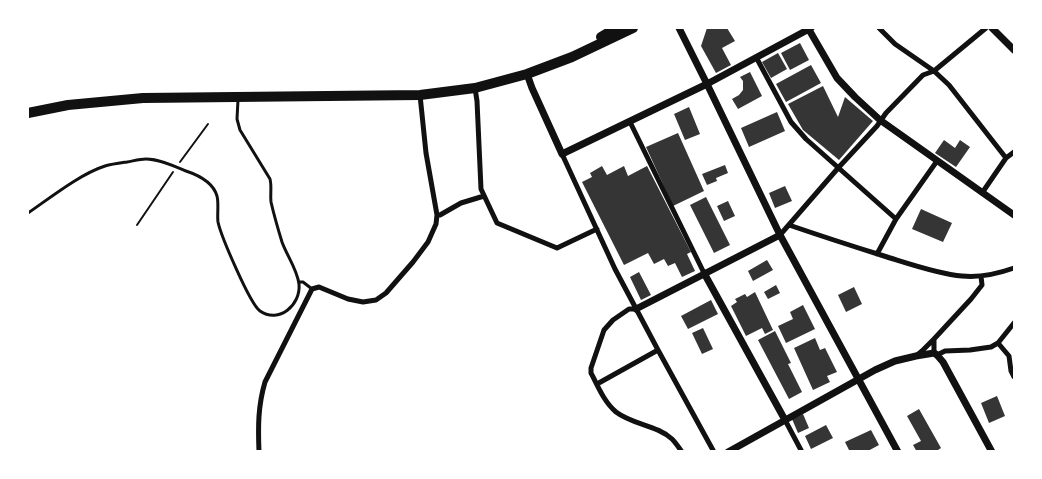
<!DOCTYPE html>
<html>
<head>
<meta charset="utf-8">
<style>
  body { margin:0 }
  #map { position:relative; width:1042px; height:479px; overflow:hidden; background:#fff; font-family:"Roboto Condensed",sans-serif }
  canvas { display:block }
  .frame { position:absolute; inset:0; border:29px solid #fff; pointer-events:none }
</style>
</head>
<body>
<div id="map">
<canvas width="1042" height="479"></canvas>
<div class="frame"></div>
</div>
<script>
const c = document.querySelector('canvas').getContext('2d');
c.lineJoin = 'round';
function fillPath(path, color) { c.fillStyle = color; c.fill(path, 'evenodd'); }
function trace(path, color, width, dash) { c.strokeStyle = color; c.lineWidth = width; c.lineCap = dash ? 'butt' : 'round'; c.setLineDash(dash || []); c.stroke(path); }
fillPath(new Path2D(`
  M707,28H727L735,41L722,48L731,65L716,73L701,46Z
  M800,43L809,60L790,70L781,53Z
  M778,53L787,69L771,78L762,62Z
  M811,65L821,83L786,102L776,84Z
  M750,72L762,96L738,109L732,99L739,95L743,90V81L740,77Z
  M823,86L838,117L845,97L873,121L839,160L803,130L788,104Z
  M689,107L700,134L685,140L674,114Z
  M777,112L785,131L749,147L741,128Z
  M678,133L704,191L673,206L646,147Z
  M944,140L955,148L960,140L970,147L956,167L935,153Z
  M725,165L728,173L716,178L717,181L707,185L702,174Z
  M602,166L607,175L624,166L628,176L647,166L691,252L687,254L695,271L682,277L675,263L668,266L664,259L654,264L648,253L624,265L582,182L592,177L590,173Z
  M785,186L792,201L775,208L769,193Z
  M706,197L730,245L714,253L690,205Z
  M728,201L735,216L724,221L717,206Z
  M921,209L952,223L943,242L912,229Z
  M767,260L773,270L753,281L748,271Z
  M639,272L651,295L641,300L630,277Z
  M776,285L780,293L768,299L764,292Z
  M854,287L862,304L846,312L838,295Z
  M755,292L773,330L765,334L762,328L746,336L731,306L737,302L735,299L745,294L747,297Z
  M711,300L718,314L688,329L681,316Z
  M803,305L815,329L786,343L778,326L793,319L790,312Z
  M703,328L713,349L702,354L692,333Z
  M775,331L791,363L788,364L802,392L789,399L758,340Z
  M815,338L820,350L825,348L837,372L827,376L830,382L813,390L794,348Z
  M997,396L1005,416L989,423L981,403Z
  M919,409L941,448L935,452H917L913,445L921,441L907,416Z
  M803,414L809,428L798,433L792,419Z
  M826,425L833,438L811,449L805,436Z
  M871,430L879,445L866,452H850L845,442Z`), '#353535');
trace(new Path2D(`
  M180,162L208,124
  M137,225L173,172`), '#111', 2);
trace(new Path2D(`
  M28,213C50,198 80,174 105,166C112,164 120,163 127,162C133,161 140,159 146,159C159,159 174,166 186,171C198,175 213,182 217,196C219,204 217,214 218,222C221,236 250,304 260,311C279,324 301,305 299,284C297,269 287,256 282,242C278,229 274,215 271,202C270,194 272,187 270,179L240,130L237,119L238,100
  M299,282H303L312,289`), '#111', 3);
trace(new Path2D(`
  M879,28L895,44L934,71L949,85L1006,158
  M756,57L791,122L806,139L896,219
  M475,88L477,101L481,189L497,223L557,248L597,229
  M630,122L704,273
  M562,154L615,269L658,350L714,452
  M982,193L1006,158L1014,152
  M437,215H440L461,203L484,196
  M789,225C821,236 852,246 884,256C907,263 938,274 962,276C980,278 997,274 1014,268
  M780,235L839,167L877,126L886,113L923,75L934,71L986,28
  M877,254L896,219L937,161
  M636,309H629L613,320L604,330L591,368V373C598,386 604,402 616,412C633,425 657,425 672,439C676,443 679,448 682,452
  M934,339L971,299L982,285L981,276
  M998,343L1009,356L1011,371L1014,377
  M937,355L945,351L970,350L991,347L998,343L1014,323
  M916,356L922,351L934,339V353
  M597,384L658,350
  M785,420L802,452
  M259,452C258,426 258,406 265,382L312,289L319,287L348,299L363,302L376,300L386,293L413,262L428,242L436,224L437,215L426,153L420,95`), '#111', 5);
trace(new Path2D(`
  M679,28L707,84L780,235L898,452
  M808,28L837,78L855,97L880,120L1014,215
  M992,28L1014,50
  M527,74L532,88L562,154L707,84L811,28
  M704,273L785,420
  M636,309L780,235
  M728,452L875,370L895,361L916,356L934,353L937,355L943,362L992,452`), '#111', 7);
trace(new Path2D(`
  M601,37L616,28
  M28,113L68,105L143,98L420,95L475,88L527,74L572,57L633,28`), '#111', 10);
</script>
</body>
</html>
